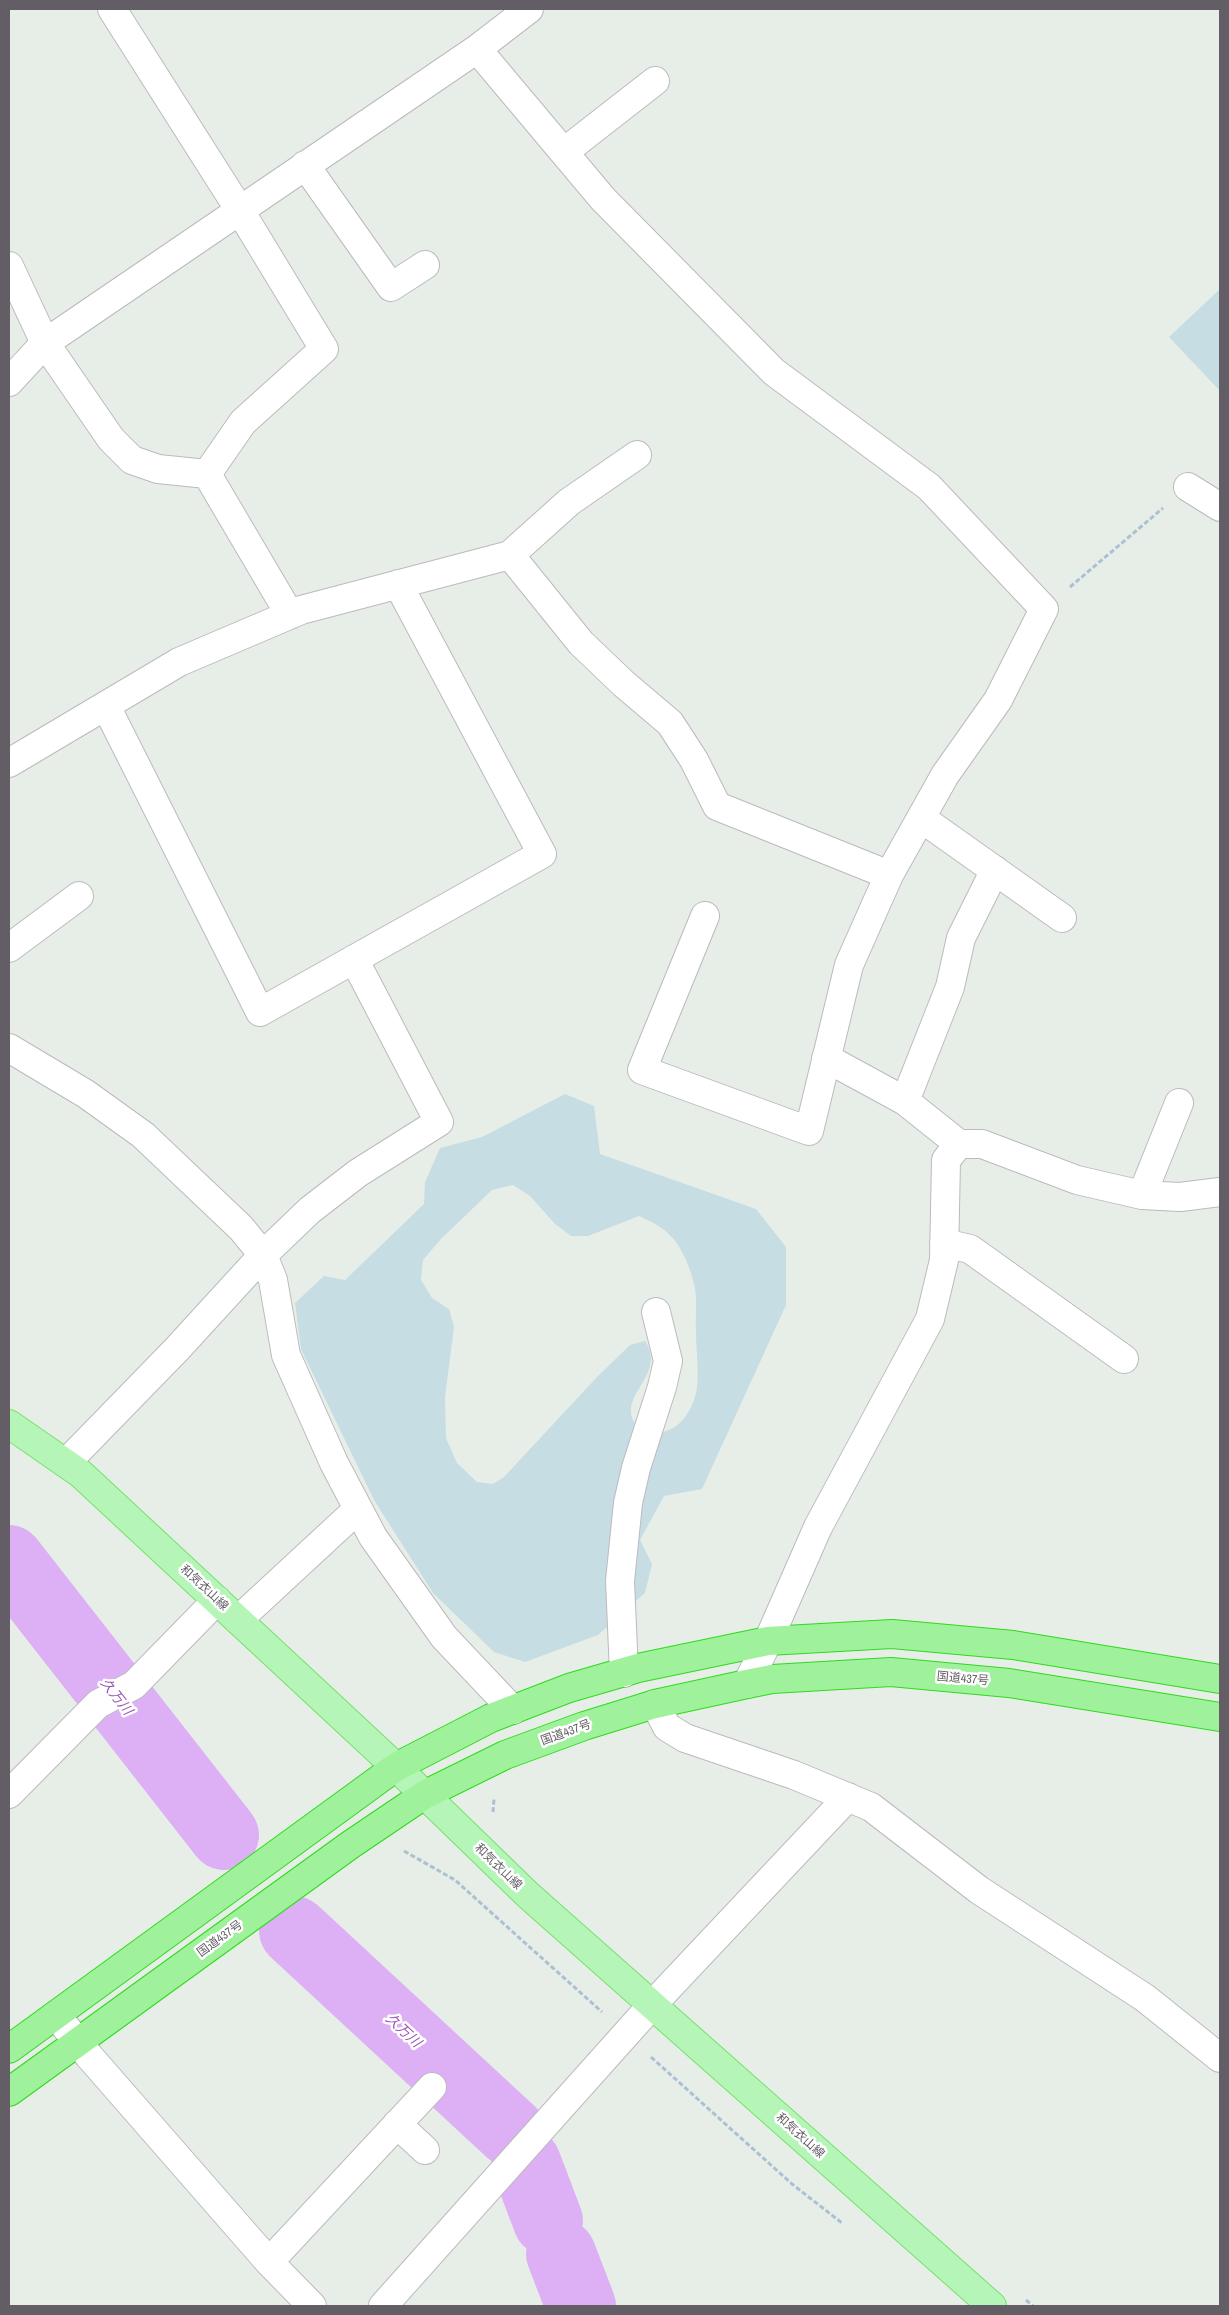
<!DOCTYPE html>
<html>
<head>
<meta charset="utf-8">
<style>
  body { margin:0 }
  #map { position:relative; width:1229px; height:2315px; overflow:hidden; background:#e7eee7; font-family:"Archivo Narrow",sans-serif }
  canvas { display:block }
  .frame { position:absolute; inset:0; border:10px solid #635e65; pointer-events:none }
</style>
</head>
<body>
<div id="map">
<canvas width="1229" height="2315"></canvas>
<div class="frame"></div>
</div>
<script>
const c = document.querySelector('canvas').getContext('2d');
c.lineJoin = 'round';
function fillPath(path, color) { c.fillStyle = color; c.fill(path, 'evenodd'); }
function trace(path, color, width, dash) { c.strokeStyle = color; c.lineWidth = width; c.lineCap = dash ? 'butt' : 'round'; c.setLineDash(dash || []); c.stroke(path); }
function drawText(font, color, halo, rows, align = 'center') {
  c.font = font + ' "Archivo Narrow","Noto Sans JP",sans-serif'; c.lineWidth = 5; c.setLineDash([]); c.textBaseline = 'middle'; c.strokeStyle = halo; c.fillStyle = color; for (const [text, x, y, turn = 0] of rows) {
    c.save(); c.translate(x, y); c.rotate((+turn || 0) * Math.PI / 180); c.textAlign = isNaN(turn) ? turn : align; if (halo) c.strokeText(text, 0, 0); c.fillText(text, 0, 0); c.restore();
  }
}
fillPath(new Path2D(`
  M1220,289V391L1169,337Z
  M565,1094L594,1106L600,1154L756,1209L786,1247V1305L702,1489L664,1496L640,1540L652,1564L645,1593L598,1635L525,1662L494,1652L433,1593L374,1500L301,1349L295,1303L324,1276L345,1280L424,1204L425,1182L440,1148L482,1137ZM513,1185L530,1196L555,1224L571,1236H588L639,1216C655,1223 668,1230 678,1245C685,1256 691,1271 694,1284C698,1299 695,1317 696,1333C696,1349 700,1380 696,1393C691,1414 676,1435 653,1432C645,1431 638,1429 634,1422C619,1394 667,1374 645,1341L630,1345L597,1377L504,1477L493,1484L477,1482L457,1463L446,1438L445,1397L454,1327L449,1309L432,1298L421,1280L423,1260L441,1239L492,1190Z`), '#c6dde3');
trace(new Path2D(`
  M9,1560L224,1835
  M294,1931L511,2132
  M526,2163L548,2221
  M561,2254L581,2306`), '#ddb0f5', 70);
const minor = new Path2D(`
  M112,9L239,209L324,349L243,422L207,474L290,615
  M529,9L477,49L603,199L774,372L929,487L1044,609L998,700L945,775L889,875L849,965L809,1131L642,1070L705,916
  M564,152L655,81
  M305,165L391,287L425,265
  M9,266L45,343L111,439L132,460L158,469L207,474
  M9,382L45,343L477,49
  M1188,487L1220,507
  M510,555L569,502L637,455
  M106,706L260,1012L542,854L398,584
  M9,763L179,662L301,610L510,555L581,643L624,684L670,723L694,760L717,806L889,875
  M921,818L1062,918
  M9,948L79,896
  M9,1048L86,1094L143,1135L241,1228L263,1255L273,1280L286,1355L334,1463L373,1537L444,1637L513,1710
  M826,1058L905,1101L959,1144
  M905,1101L950,987L961,938L995,870
  M1142,1195L1179,1103
  M944,1243L970,1249L1124,1359
  M66,1463L177,1349L263,1255L310,1210L358,1173L439,1122L354,959
  M238,1620L358,1509
  M624,1673L620,1581L628,1503L636,1468L662,1387L668,1361L656,1312
  M747,1684L768,1641L818,1527L930,1319L944,1260L946,1160L959,1144H982L1077,1180L1142,1195L1180,1197L1220,1192
  M655,1704L667,1727L685,1738L794,1775L871,1807L979,1890L1145,1998L1220,2058
  M9,1794L98,1704L134,1685L217,1600
  M56,2015L89,2056L269,2262L312,2306
  M397,2124L425,2150
  M269,2262L432,2087
  M383,2306L652,2005L848,1797`);
const major = new Path2D(`
  M9,1424L81,1474L396,1767L528,1895L992,2306`);
const highway = new Path2D(`
  M9,2049L396,1767L491,1718L569,1688L638,1668L768,1641L892,1634L1013,1645L1220,1679
  M9,2092L350,1845L424,1795L505,1755L584,1726L655,1704L747,1684L772,1679L891,1672L1009,1683L1220,1717`);
trace(minor, '#bdb9bf', 30);
trace(major, '#75e16d', 30);
trace(highway, '#2fda1c', 30);
trace(new Path2D(`
  M1070,587L1163,508
  M493,1812L494,1799
  M404,1851L455,1880L602,2012
  M651,2057L792,2184L842,2223
  M1026,2300L1033,2306`), '#abc0d3', 3, [5, 2.5]);
trace(minor, '#fff', 28);
trace(major, '#b5f6b8', 28);
trace(highway, '#9ff19c', 28);
drawText('12px', '#635e65', '#fff', [
  ["和気衣山線",204,1588,43],
  ["国道437号",963,1679,5],
  ["国道437号",566,1733,-20],
  ["和気衣山線",498,1867,44],
  ["国道437号",220,1939,-36],
  ["和気衣山線",800,2136,42]
]);
drawText('italic 14px', '#9b55b6', '#fff', [
  ["久万川",116,1697,52],
  ["久万川",403,2031,43]
]);
</script>
</body>
</html>
